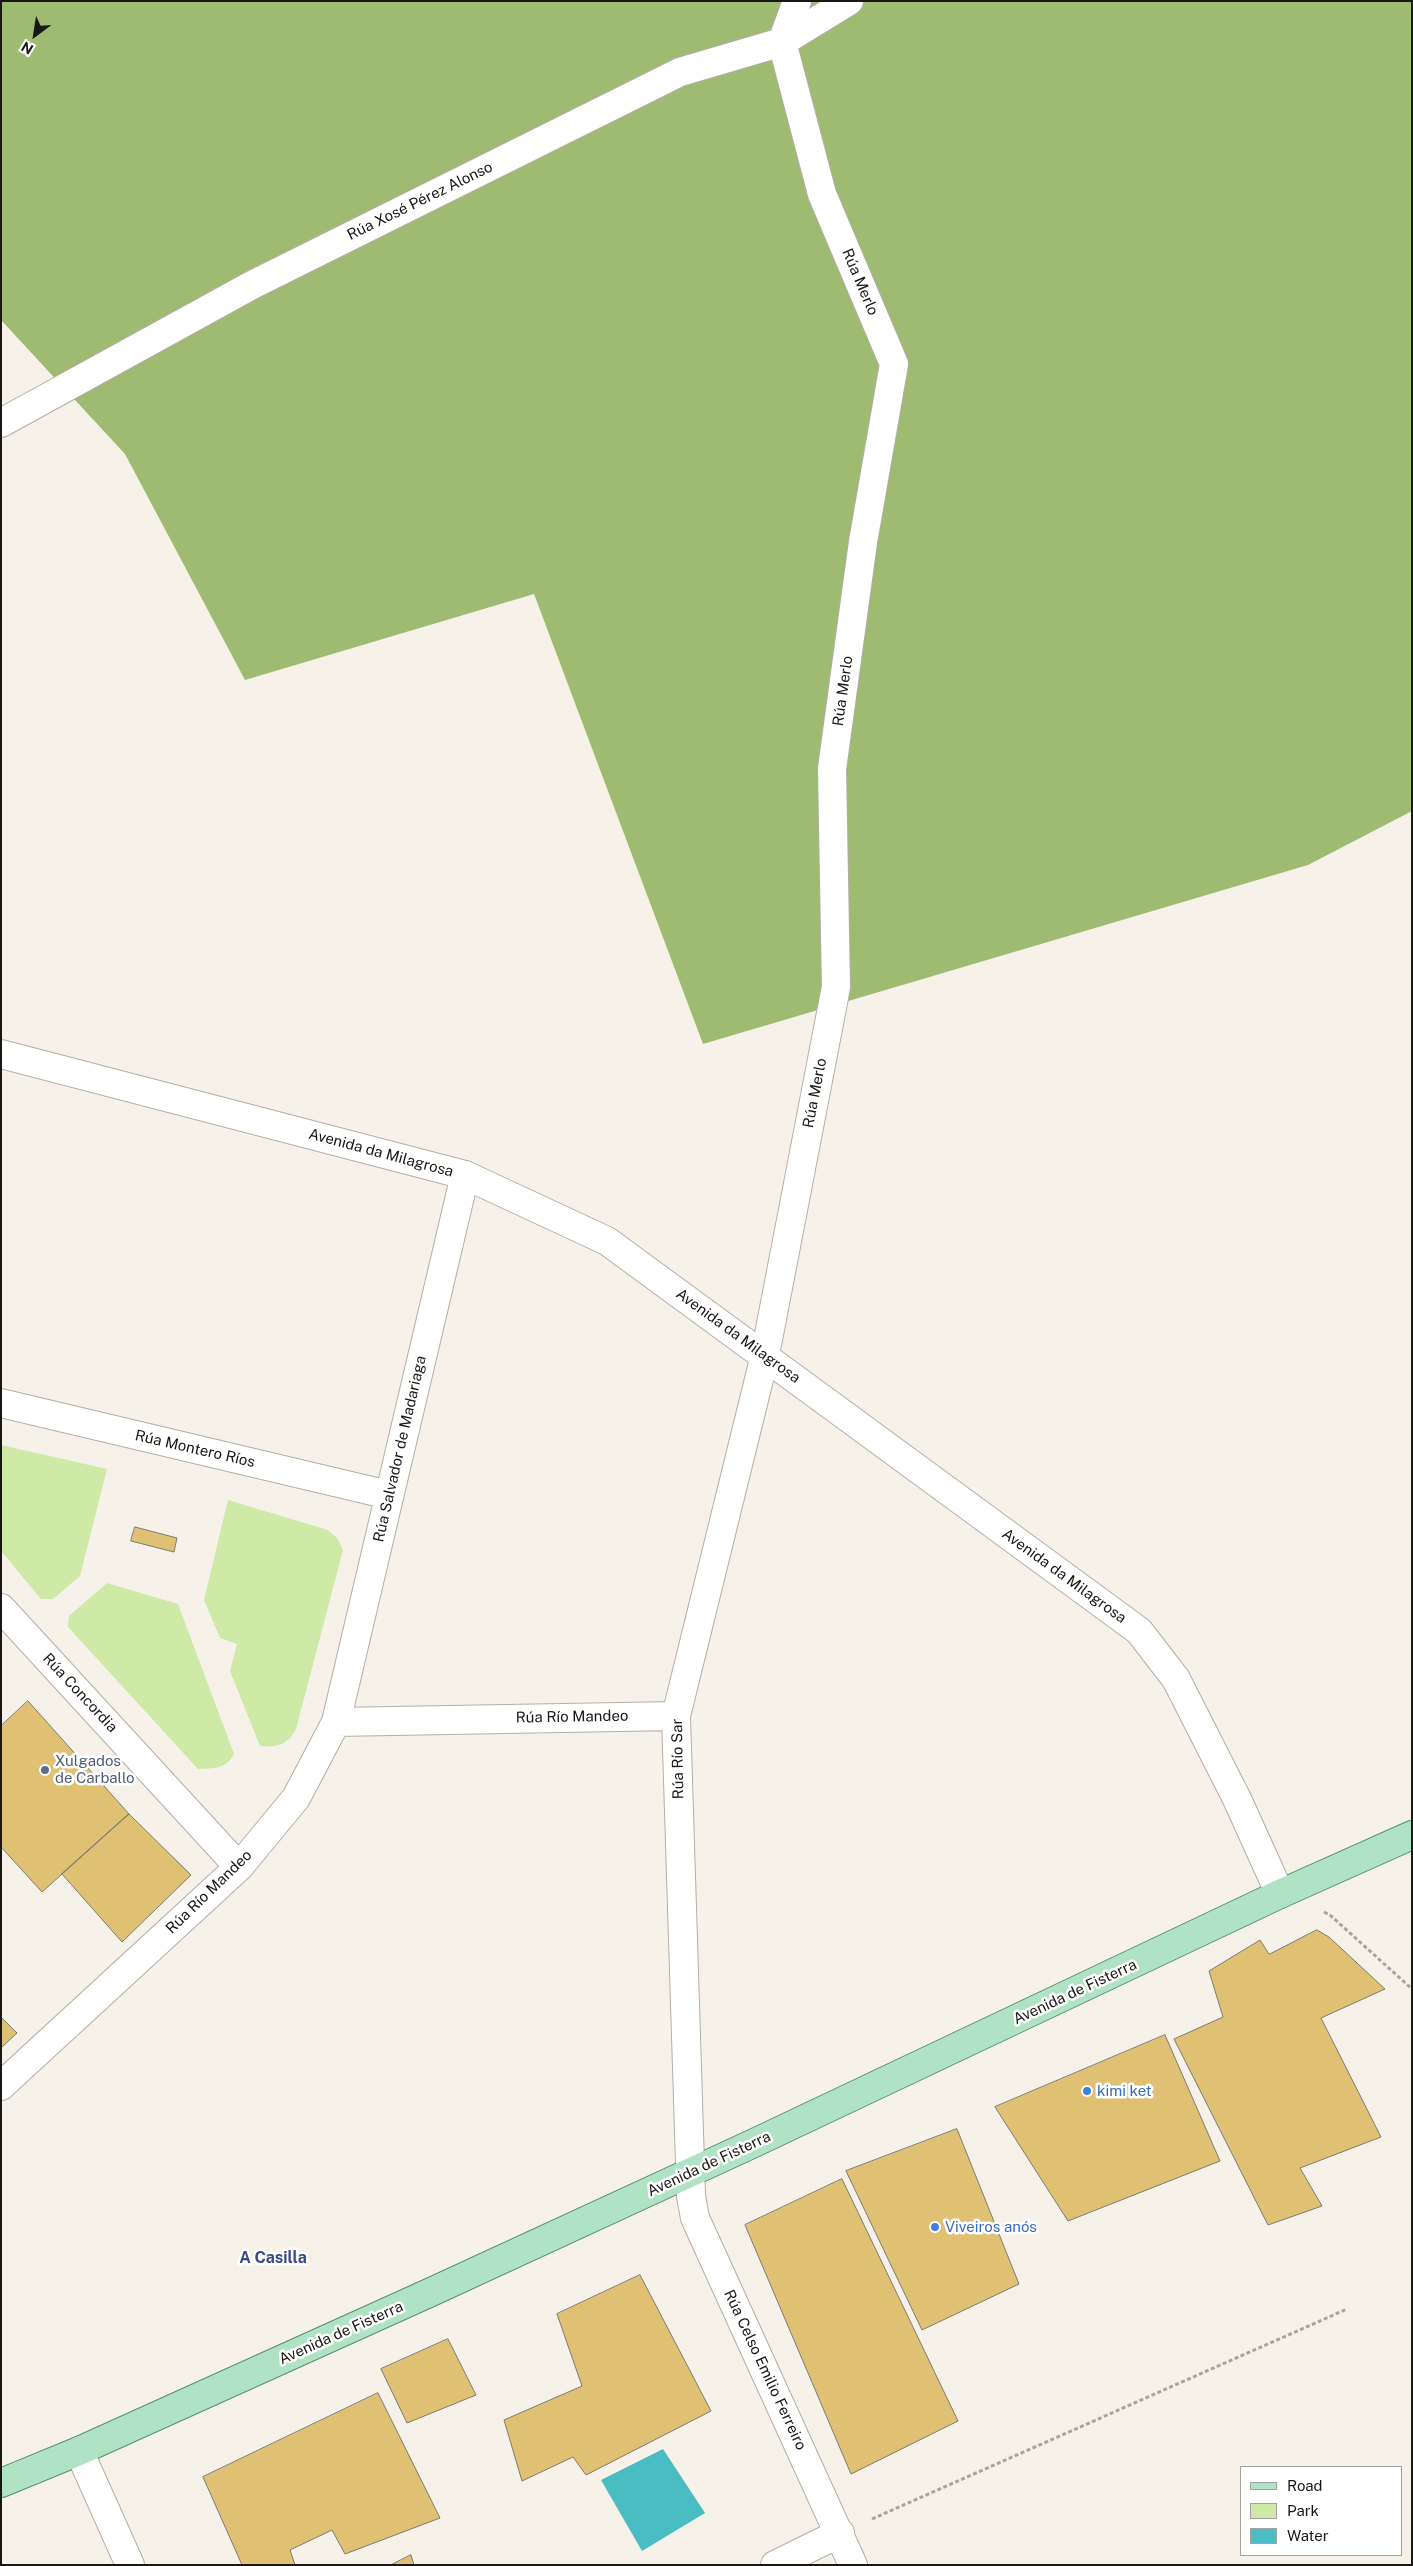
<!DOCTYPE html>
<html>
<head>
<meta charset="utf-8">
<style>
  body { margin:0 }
  #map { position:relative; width:1413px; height:2566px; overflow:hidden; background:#f6f2ea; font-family:"Public Sans",sans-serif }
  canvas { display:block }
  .frame { position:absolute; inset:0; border:2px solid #181714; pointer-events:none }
  .legend { position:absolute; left:1240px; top:2466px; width:162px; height:90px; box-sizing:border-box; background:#fff; border:1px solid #a3a2a1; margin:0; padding:6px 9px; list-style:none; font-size:15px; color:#181714 }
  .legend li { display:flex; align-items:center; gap:10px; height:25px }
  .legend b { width:25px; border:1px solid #a3a2a1 }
  .north { position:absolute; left:10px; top:10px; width:50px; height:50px; -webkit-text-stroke:4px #fff; paint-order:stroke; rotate:211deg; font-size:14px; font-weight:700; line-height:20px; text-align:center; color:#181714 }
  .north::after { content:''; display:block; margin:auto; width:18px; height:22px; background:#181714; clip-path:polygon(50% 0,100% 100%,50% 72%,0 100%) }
</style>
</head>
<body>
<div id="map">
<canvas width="1413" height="2566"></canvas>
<div class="frame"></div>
<ul class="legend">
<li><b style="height:6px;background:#afe3c3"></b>Road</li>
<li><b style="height:14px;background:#cfe9a7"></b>Park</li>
<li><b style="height:14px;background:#49bdc1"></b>Water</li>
</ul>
<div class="north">N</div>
</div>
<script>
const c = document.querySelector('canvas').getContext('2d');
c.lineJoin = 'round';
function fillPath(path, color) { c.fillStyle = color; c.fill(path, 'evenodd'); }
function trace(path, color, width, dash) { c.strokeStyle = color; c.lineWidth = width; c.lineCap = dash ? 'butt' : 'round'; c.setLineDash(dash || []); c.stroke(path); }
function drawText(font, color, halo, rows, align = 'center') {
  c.font = font + ' "Public Sans",sans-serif'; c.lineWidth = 5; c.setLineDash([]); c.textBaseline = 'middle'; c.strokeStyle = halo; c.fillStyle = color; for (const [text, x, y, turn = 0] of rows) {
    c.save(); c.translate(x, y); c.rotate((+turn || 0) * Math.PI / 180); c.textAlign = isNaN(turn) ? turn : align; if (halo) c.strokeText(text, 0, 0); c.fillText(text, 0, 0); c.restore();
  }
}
fillPath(new Path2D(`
  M1,1445L107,1469L80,1576L53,1599H41L1,1551Z
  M228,1500L328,1530L337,1538L343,1550L296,1729C288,1744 278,1748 260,1746L230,1671L237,1644L220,1638L204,1600Z
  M107,1583L178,1604L234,1754C226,1770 213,1768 198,1769L68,1627L69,1616Z`), '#cfe9a7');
fillPath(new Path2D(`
  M1,1H1412V811L1308,865L703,1044L534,594L245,680L125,454L1,320Z`), '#9fbb71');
fillPath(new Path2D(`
  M663,2449L705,2513L642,2551L601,2480Z`), '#49bdc1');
const building = new Path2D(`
  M135,1527L177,1538L174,1552L131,1541Z
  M28,1701L129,1814L42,1892L1,1847V1726Z
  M129,1814L191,1875L122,1942L62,1874Z
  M1317,1930L1329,1937L1385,1989L1321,2018L1381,2137L1300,2168L1322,2206L1268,2225L1174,2039L1223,2017L1209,1971L1260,1940L1269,1954Z
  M1,2017L17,2033L1,2048Z
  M1165,2035L1220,2161L1068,2221L995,2107Z
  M957,2129L1019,2284L922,2330L846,2171Z
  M842,2179L958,2421L851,2474L745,2225Z
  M640,2275L711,2411L586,2475L573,2457L522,2481L504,2420L582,2386L557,2314Z
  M448,2339L476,2395L407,2423L381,2369Z
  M378,2393L440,2518L345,2554L332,2530L290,2550L295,2565H242L203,2477Z
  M411,2555L414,2565H391Z`);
fillPath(building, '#e0c073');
trace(building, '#7d7a72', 1);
const minor = new Path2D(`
  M797,1L782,42L822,194L894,364L863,542L832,769L836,987L765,1355L676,1716L691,2196L695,2218L853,2565
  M1,423L252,285L680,72L782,42L849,1
  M1,1403L389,1495
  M1,1608L239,1867
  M336,1722L676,1716
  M1,2086L239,1867L296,1798L336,1722L465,1175
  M79,2451L130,2565
  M775,2565L840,2533`);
const tertiary = new Path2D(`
  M1,1054L465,1175L607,1241L1139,1631L1176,1679L1237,1799L1280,1894`);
const primary = new Path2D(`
  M1,2483L79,2451L429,2293L752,2144L1280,1894L1412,1835`);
trace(minor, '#b2afa7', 30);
trace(tertiary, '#b2afa7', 30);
trace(primary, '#578f6c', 30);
trace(new Path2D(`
  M1324,1912L1330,1915L1412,1989
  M872,2519L1347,2309`), '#a8a59f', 3, [4, 2.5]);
trace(minor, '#fff', 28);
trace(tertiary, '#fff', 28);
trace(primary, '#afe3c3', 28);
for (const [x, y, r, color] of [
  [45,1770,5,"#5c6f8a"],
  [1087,2091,5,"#3f7fe0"],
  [935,2227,5,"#3f7fe0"]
]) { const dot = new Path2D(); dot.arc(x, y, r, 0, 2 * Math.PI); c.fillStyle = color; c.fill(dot); trace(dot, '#fff', 2); }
drawText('15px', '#181714', '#fff', [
  ["Rúa Xosé Pérez Alonso",420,201,-26],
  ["Rúa Merlo",860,282,67],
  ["Rúa Merlo",843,691,-82],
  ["Rúa Merlo",815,1093,-79],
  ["Avenida da Milagrosa",381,1153,15],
  ["Avenida da Milagrosa",738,1336,36],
  ["Rúa Montero Ríos",195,1449,13],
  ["Rúa Salvador de Madariaga",400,1449,-77],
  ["Avenida da Milagrosa",1064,1576,36],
  ["Rúa Concordia",80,1693,47],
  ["Rúa Río Mandeo",572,1717,-1],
  ["Rúa Río Sar",678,1759,-91],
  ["Rúa Río Mandeo",209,1892,-44],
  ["Avenida de Fisterra",1075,1992,-25],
  ["Avenida de Fisterra",709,2164,-25],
  ["Avenida de Fisterra",341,2333,-24],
  ["Rúa Celso Emilio Ferreiro",765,2370,65]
]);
drawText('15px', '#4e5e75', '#fff', [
  ["Xulgados",55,1761],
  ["de Carballo",55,1778]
], 'left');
drawText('15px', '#366cbe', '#fff', [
  ["kimi ket",1097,2091],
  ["Viveiros anós",945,2227]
], 'left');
drawText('bold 16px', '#384a85', '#fff', [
  ["A Casilla",273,2258]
]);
</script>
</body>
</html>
